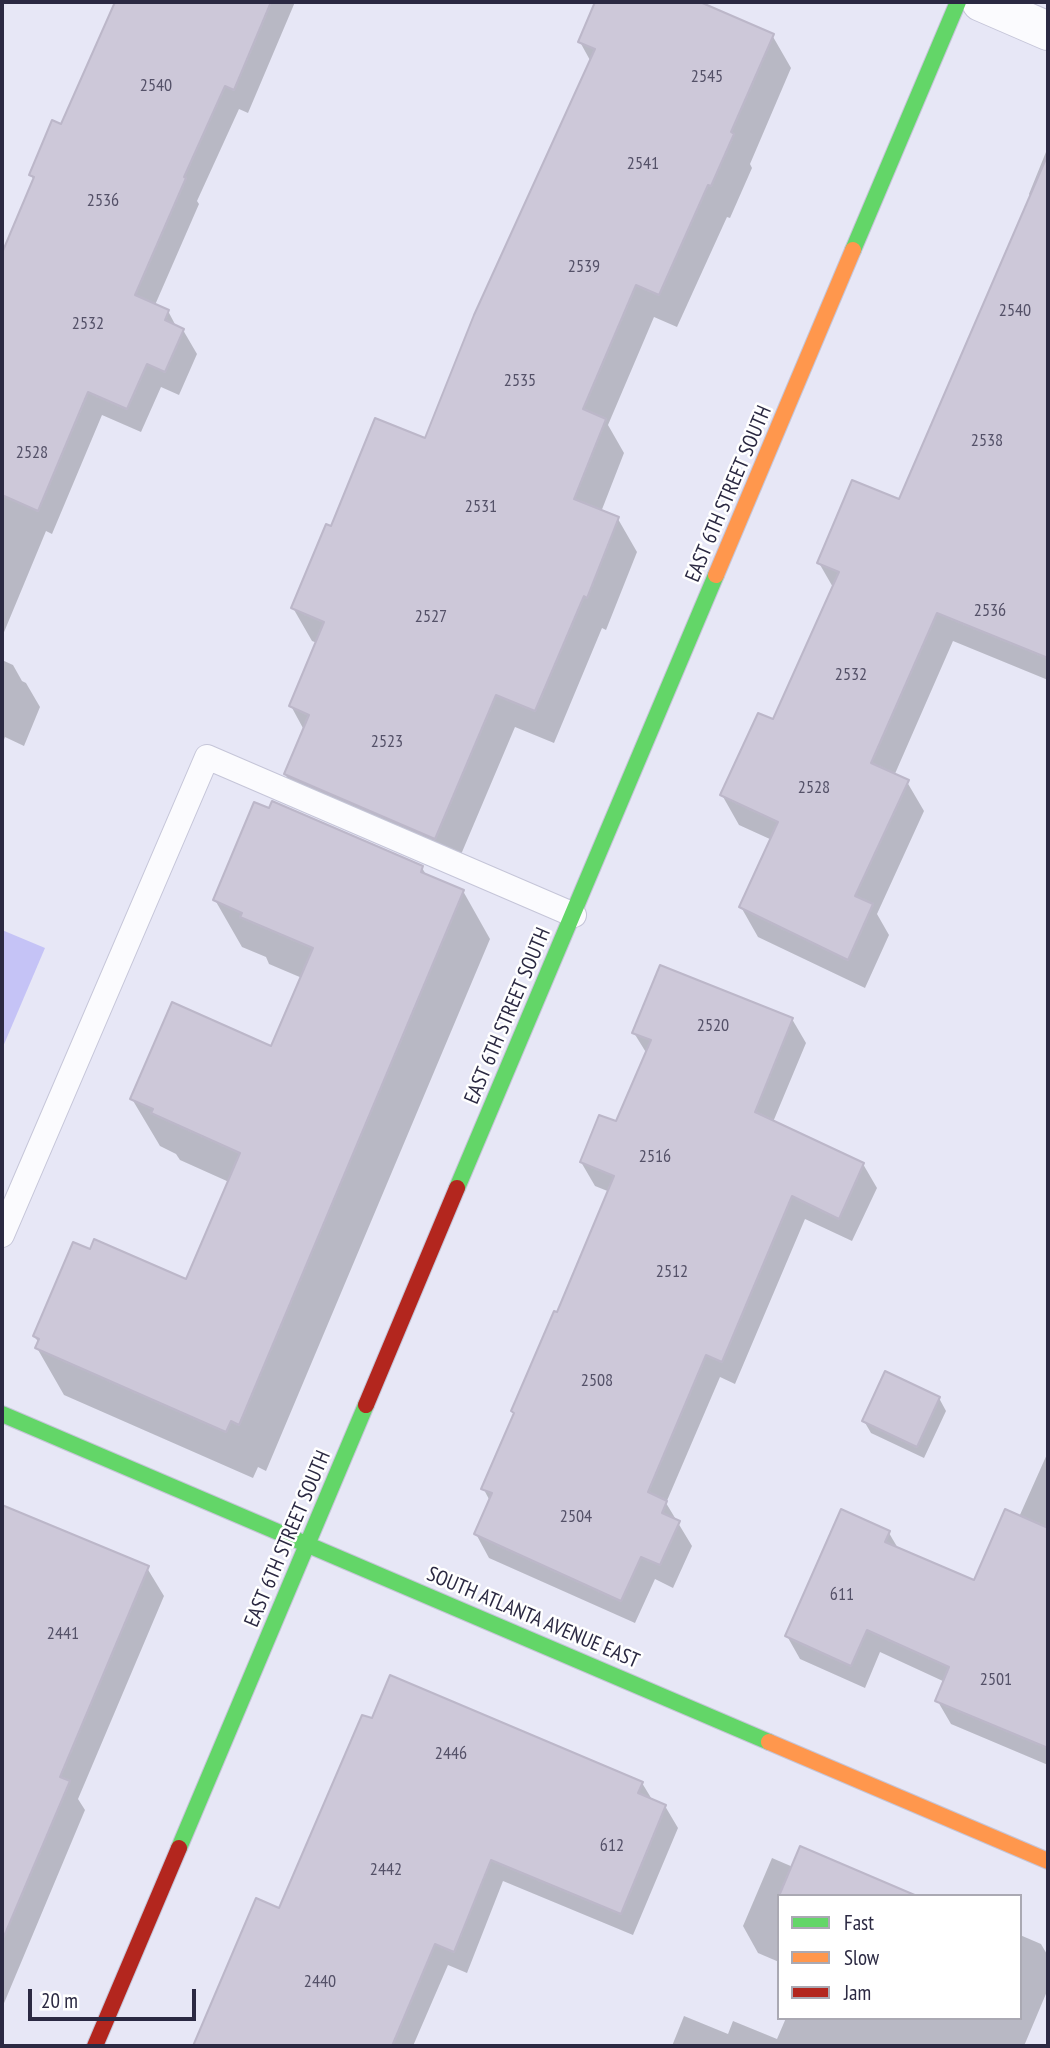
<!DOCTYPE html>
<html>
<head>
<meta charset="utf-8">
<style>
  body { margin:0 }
  #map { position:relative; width:1050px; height:2048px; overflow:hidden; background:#e7e7f6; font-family:"PT Sans Narrow",sans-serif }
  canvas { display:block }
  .frame { position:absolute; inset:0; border:4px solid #2b2942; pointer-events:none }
  .legend { position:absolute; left:777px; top:1894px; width:245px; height:126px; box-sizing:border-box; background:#fff; border:2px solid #aaa9b3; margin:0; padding:9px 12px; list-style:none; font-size:21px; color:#2b2942 }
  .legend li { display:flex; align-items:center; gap:14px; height:35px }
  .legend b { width:35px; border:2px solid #aaa9b3 }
  .scale { position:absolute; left:28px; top:1989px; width:168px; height:32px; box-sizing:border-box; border:4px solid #2b2942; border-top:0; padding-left:9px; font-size:21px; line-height:24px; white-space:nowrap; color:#2b2942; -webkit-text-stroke:5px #fff; paint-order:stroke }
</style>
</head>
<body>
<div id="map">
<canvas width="1050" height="2048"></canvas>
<div class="frame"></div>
<ul class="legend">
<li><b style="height:9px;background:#63d668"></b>Fast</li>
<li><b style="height:9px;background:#ff974d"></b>Slow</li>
<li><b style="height:9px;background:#b3261e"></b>Jam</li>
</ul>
<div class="scale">20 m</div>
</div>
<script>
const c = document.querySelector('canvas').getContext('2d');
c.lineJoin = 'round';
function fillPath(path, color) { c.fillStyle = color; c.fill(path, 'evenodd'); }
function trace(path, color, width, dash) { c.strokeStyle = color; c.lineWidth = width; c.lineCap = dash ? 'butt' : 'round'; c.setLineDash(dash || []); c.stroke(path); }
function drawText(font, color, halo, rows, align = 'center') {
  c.font = font + ' "PT Sans Narrow",sans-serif'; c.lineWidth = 5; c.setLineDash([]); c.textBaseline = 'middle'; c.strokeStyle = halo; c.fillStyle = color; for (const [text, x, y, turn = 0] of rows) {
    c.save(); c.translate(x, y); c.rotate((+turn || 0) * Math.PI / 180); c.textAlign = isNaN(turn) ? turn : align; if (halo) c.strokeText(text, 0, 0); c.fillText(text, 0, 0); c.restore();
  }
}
fillPath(new Path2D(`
  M2,930L45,948L2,1049Z`), '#c5c3f6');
fillPath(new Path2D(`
  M117,2H295L248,113L239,109L197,201L199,204L155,305L168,311L177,328L183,330L197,354L179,395L161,387L141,432L102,415L52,534L46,531L2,637V258L34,181L31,175L62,126Z
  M597,2H696L772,35L791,68L750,164L752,168L730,218L727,217L677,327L654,317L608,425L624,453L601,512L618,519L637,552L606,630L602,628L554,743L515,727L454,871L304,807L285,774L304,730L291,706L317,643L312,641L293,608L332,528L426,440L591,62L580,42Z
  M1048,147V680L953,641L894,776L907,782L924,811L877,914L889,935L865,988L758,937L741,907L772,840L739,825L722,795L774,722L834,589L819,563L900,501L1032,198L1029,194Z
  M2,660L13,665L22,681L26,683L40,707L24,746L5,737L2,745Z
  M422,868L427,876L463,891L490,939L266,1471L258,1467L253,1478L64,1395L37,1348L39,1343L34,1336L187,1281L229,1182L180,1160L176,1154L160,1146L132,1099L272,1048L302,978L269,964L266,957L242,947L215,900Z
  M792,1019L806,1043L773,1122L863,1164L877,1188L852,1241L805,1219L735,1384L720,1377L666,1503L692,1546L673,1588L655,1579L635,1623L489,1558L476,1534L490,1501L483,1488L515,1415L513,1411L558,1314L610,1192L595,1186L581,1162L617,1123L647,1054L634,1033Z
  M939,1398L946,1411L924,1458L871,1433L864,1421Z
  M1048,1452V1765L951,1724L937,1700L945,1682L880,1652L865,1688L800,1659L787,1636L889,1533L899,1550L975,1582L1019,1517Z
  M2,1507L147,1568L164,1596L78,1799L85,1810L2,2008V1649L4,1643L2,1641Z
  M642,1783L653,1801L665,1806L678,1828L633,1935L503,1881L467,1973L448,1965L413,2046H194L257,1901L280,1910Z
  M772,1858L793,1867L912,1896H779V1962L758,1953L743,1926Z
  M1020,1935L1041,1944L1048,1956V1989L1024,2046H672L684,2016L728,2034L733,2021L777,2039L786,2018H1020Z`), '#0003');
const building = new Path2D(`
  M115,2H271L234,90L225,86L184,177L186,178L135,295L169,310L165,320L184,329L165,372L147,364L127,409L88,392L38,511L2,495V253L34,177L29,175L52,120L61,124Z
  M595,2H700L774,34L731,132L734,134L711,186L708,185L659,295L636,285L583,409L606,419L574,499L619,517L587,598L584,596L535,711L496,695L435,839L284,774L309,715L289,706L324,622L291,608L326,524L331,526L375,418L425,438L474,315L595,49L578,42Z
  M1048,154V658L937,613L871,763L909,780L855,896L873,904L848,960L739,907L778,822L720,795L758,713L773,719L839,572L817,563L852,480L899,499Z
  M272,801L423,866L421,872L464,890L239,1425L231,1421L226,1432L35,1348L39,1339L33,1336L73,1242L90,1249L94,1239L186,1279L240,1153L151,1113L153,1109L130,1099L172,1002L271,1046L313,948L240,917L242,913L213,900L254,802L269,808Z
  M660,965L793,1018L755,1112L864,1163L839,1219L792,1196L722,1362L706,1355L648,1492L667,1501L662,1513L680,1521L660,1565L641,1557L621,1601L474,1534L492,1493L481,1489L514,1413L511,1411L554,1311L557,1312L614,1176L580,1162L599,1115L616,1121L651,1040L632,1033Z
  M885,1371L940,1397L917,1447L862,1421Z
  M2,1505L149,1566L60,1777L70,1781L2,1941Z
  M841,1509L890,1531L885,1542L974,1580L1005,1509L1048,1528V1748L935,1701L949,1667L867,1630L851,1666L785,1636Z
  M390,1675L643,1782L638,1793L666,1805L621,1914L491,1860L454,1952L435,1944L392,2046H193L256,1898L279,1908L362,1715L372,1718Z
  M800,1846L917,1896H779Z`);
fillPath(building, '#cdc8d9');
trace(building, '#bcb7c9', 2);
const lane = new Path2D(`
  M2,1235L207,757L574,915`);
const street = new Path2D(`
  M981,2L1048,31`);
const fast = new Path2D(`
  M853,250L958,2
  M457,1188L716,575
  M2,1414L769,1742
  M179,1848L366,1405`);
const slow = new Path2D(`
  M716,575L853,250
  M769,1742L1048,1861`);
const jam = new Path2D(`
  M366,1405L457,1188
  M95,2046L179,1848`);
trace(lane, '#c5c5d8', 26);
trace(street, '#c5c5d8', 40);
trace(fast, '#c5c5d8', 18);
trace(slow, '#c5c5d8', 18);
trace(jam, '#c5c5d8', 18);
trace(lane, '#fbfbfe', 24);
trace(street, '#fbfbfe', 38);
trace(fast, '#63d668', 16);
trace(slow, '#ff974d', 16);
trace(jam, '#b3261e', 16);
drawText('18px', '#545168', null, [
  ["2545",707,77],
  ["2540",156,86],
  ["2541",643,164],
  ["2536",103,201],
  ["2539",584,267],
  ["2540",1015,311],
  ["2532",88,324],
  ["2535",520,381],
  ["2538",987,441],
  ["2528",32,453],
  ["2531",481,507],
  ["2536",990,611],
  ["2527",431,617],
  ["2532",851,675],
  ["2523",387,742],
  ["2528",814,788],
  ["2520",713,1026],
  ["2516",655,1157],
  ["2512",672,1272],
  ["2508",597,1381],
  ["2504",576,1517],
  ["611",842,1595],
  ["2441",63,1634],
  ["2501",996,1680],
  ["2446",451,1754],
  ["612",612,1846],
  ["2442",386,1870],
  ["2440",320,1982]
]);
drawText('21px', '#2b2942', '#fff', [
  ["EAST 6TH STREET SOUTH",729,494,-67],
  ["EAST 6TH STREET SOUTH",508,1016,-67],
  ["EAST 6TH STREET SOUTH",288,1539,-67],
  ["SOUTH ATLANTA AVENUE EAST",533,1618,23]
]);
</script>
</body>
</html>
